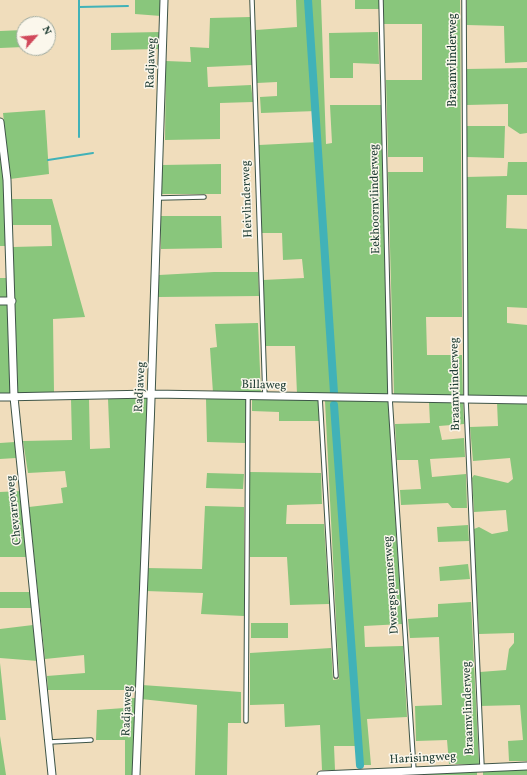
<!DOCTYPE html>
<html>
<head>
<meta charset="utf-8">
<style>
  body { margin:0 }
  #map { position:relative; width:527px; height:775px; overflow:hidden; background:#f0ddbc; font-family:Vollkorn,serif }
  canvas { display:block }
  .north { position:absolute; left:16px; top:16px; width:40px; height:40px; box-sizing:border-box; background:#fbf7ec; border:1px solid #a3ada2; border-radius:50%; rotate:63deg; font-size:11px; font-weight:700; line-height:16px; text-align:center; color:#1f3d34 }
  .north::after { content:''; display:block; margin:auto; width:14px; height:18px; background:#d1495b; clip-path:polygon(50% 0,100% 100%,50% 72%,0 100%) }
</style>
</head>
<body>
<div id="map">
<canvas width="527" height="775"></canvas>
<div class="north">N</div>
</div>
<script>
const c = document.querySelector('canvas').getContext('2d');
c.lineJoin = 'round';
function fillPath(path, color) { c.fillStyle = color; c.fill(path, 'evenodd'); }
function trace(path, color, width, dash) { c.strokeStyle = color; c.lineWidth = width; c.lineCap = dash ? 'butt' : 'round'; c.setLineDash(dash || []); c.stroke(path); }
function drawText(font, color, halo, rows, align = 'center') {
  c.font = font + ' Vollkorn,serif'; c.lineWidth = 3; c.setLineDash([]); c.textBaseline = 'middle'; c.strokeStyle = halo; c.fillStyle = color; for (const [text, x, y, turn = 0] of rows) {
    c.save(); c.translate(x, y); c.rotate((+turn || 0) * Math.PI / 180); c.textAlign = isNaN(turn) ? turn : align; if (halo) c.strokeText(text, 0, 0); c.fillText(text, 0, 0); c.restore();
  }
}
fillPath(new Path2D(`
  M135,0H162L161,16L135,14Z
  M296,0H321L326,144L332,143L330,105H381L388,395L297,394L295,346H265L263,280L304,278L302,259L283,260L282,233H262L259,145L318,142L316,111L261,113L260,97L277,96V82L257,83L256,30L297,27Z
  M355,0H379V9H355Z
  M383,0H460L462,317H426L427,355H462L463,397L394,395L388,172H423V157H388L386,80H422V24H384Z
  M467,0H527V62L505,63L504,26L467,25Z
  M250,17L252,65L207,67L208,87L251,85L253,102L220,103V139L165,140L166,61L191,62L190,47L209,48L210,18Z
  M24,30V47L0,48V31Z
  M160,32V49L111,50V33Z
  M378,32L379,64L353,63V78H330L329,33Z
  M527,68V133L520,134L508,126V104L467,105L466,69Z
  M45,110L49,174L10,179L3,113Z
  M467,126H505L504,158L467,157Z
  M1,161L4,181L7,246H0V162Z
  M508,162H527V195H507L506,228L527,229V308L507,307V323L527,325V398L467,397L466,177L507,176Z
  M221,164V194H162V165Z
  M12,199H52L85,317L53,319L54,392L18,393L13,247L52,246L51,225H13Z
  M161,216H221L222,248L161,249Z
  M214,272H258L259,296L158,297L159,275Z
  M0,278H8L9,298H0Z
  M8,304L12,394H0V305Z
  M258,323L261,394L213,393L210,348L217,347L215,324Z
  M150,398L144,473L136,690H48L47,676L85,673L84,655L45,659L29,507L63,503L61,488L67,487L65,471L28,473L23,441L72,440L71,399H89L90,449L110,448L108,399Z
  M206,399H246L245,443L207,442Z
  M252,400H318L319,421H279V412L252,411Z
  M325,401H388L402,624L364,626L365,647L403,646L407,717L367,719L371,765H360L358,746H334L335,770H322L320,725L285,727L284,704L250,705V653L331,648L333,680L339,679Z
  M429,402H463L464,424L439,426L442,440L464,438L465,457L430,459L432,477L466,474L467,508H452L448,503L401,505L400,490L421,489L418,460H397L395,424L430,423Z
  M497,402L527,403V761H509L508,741L523,740L520,705L480,706V672L506,670L509,649L514,643V633L479,634L474,529L479,527L492,534L508,531L506,510L474,512L472,478L474,475L508,483L513,479L510,458L473,461L470,427L498,426Z
  M15,442L16,458L0,459V443Z
  M250,472L321,473L322,504L287,505L286,524H324L329,604L290,605L287,557H250Z
  M207,473L244,474L243,489L206,488Z
  M21,491L28,557H0V492Z
  M205,506L244,507V616L201,614L203,593L146,591V568L202,569Z
  M468,525L469,541L438,542L437,527Z
  M468,564L470,579L440,581L439,567Z
  M0,592H30L32,608H0Z
  M471,602L479,764H449L447,740L416,741L415,706L442,705L439,637L410,638L408,619L438,617V604Z
  M251,623H288V638H251Z
  M33,625L38,661L0,658V629Z
  M0,663L6,720H0Z
  M142,685L241,692V723H228L227,775H195L197,705L141,699Z
  M125,698H136L134,775H125V740H96L97,710L124,708Z
  M0,736L6,775H0Z
  M527,769V775H483V770Z
  M477,771V775H417V773Z`), '#89c67c');
trace(new Path2D(`
  M79,7L128,6
  M79,137V0
  M48,160L93,153`), '#41b2b8', 2);
trace(new Path2D(`
  M308,0L334,393
  M334,405L360,765`), '#41b2b8', 8);
const lane = new Path2D(`
  M252,0L265,397
  M381,0L390,398L414,771
  M464,0L466,400L482,767
  M159,198L204,197
  M320,397L336,676
  M246,721L248,397
  M49,742L91,740`);
const street = new Path2D(`
  M0,122L7,180L14,397L52,775
  M0,301H12
  M0,397L152,394L527,400
  M136,775C147,517 157,258 164,0
  M321,775L527,766`);
trace(lane, '#3e5548', 5.5);
trace(street, '#3e5548', 9);
trace(lane, '#fff', 3.5);
trace(street, '#fff', 7);
drawText('12px', '#1f3d34', '#fbf7ec', [
  ["Braamvlinderweg",454,60,-90],
  ["Radjaweg",152,63,-88],
  ["Heivlinderweg",248,199,-92],
  ["Eekhoornvlinderweg",376,199,-91],
  ["Braamvlinderweg",456,384,-91],
  ["Billaweg",264,386,1],
  ["Radjaweg",141,387,-87],
  ["Chevarroweg",15,510,-96],
  ["Dwergspannerweg",392,585,-94],
  ["Braamvlinderweg",469,708,-92],
  ["Radjaweg",128,711,-88],
  ["Harisingweg",423,759,-3]
]);
</script>
</body>
</html>
